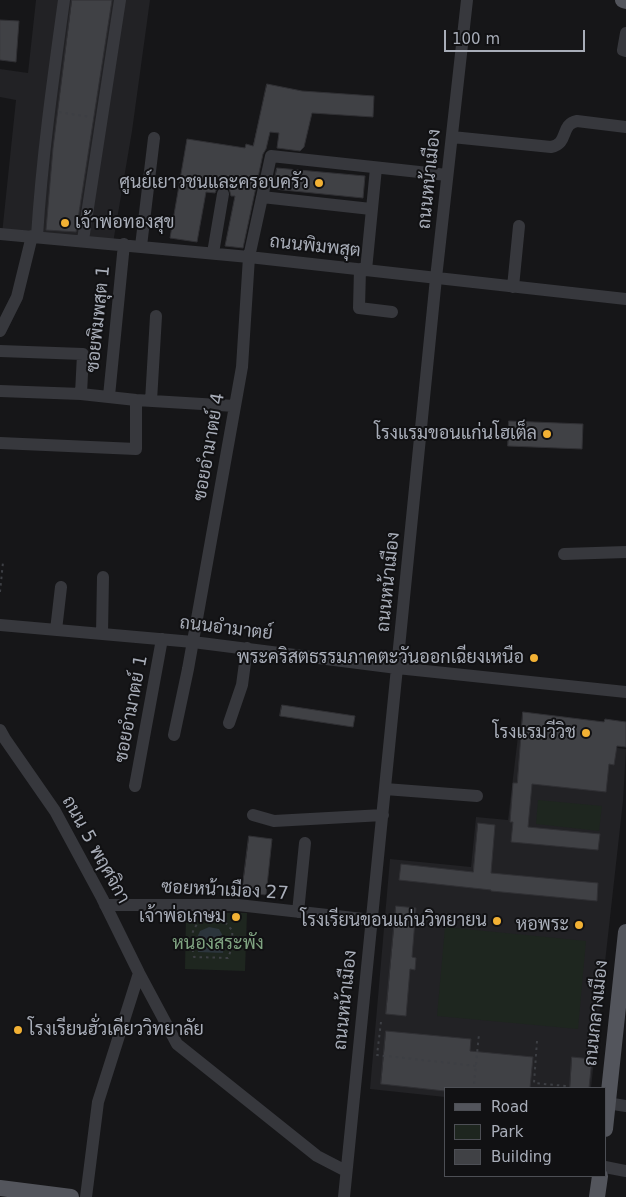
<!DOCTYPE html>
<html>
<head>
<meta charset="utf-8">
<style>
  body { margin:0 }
  #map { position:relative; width:626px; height:1197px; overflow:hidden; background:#161618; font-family:"DejaVu Sans",sans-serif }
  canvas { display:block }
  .legend { position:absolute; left:444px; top:1087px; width:162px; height:90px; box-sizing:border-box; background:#111113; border:1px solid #4d4f55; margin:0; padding:6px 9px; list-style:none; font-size:15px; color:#a8adb8 }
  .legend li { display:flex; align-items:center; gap:10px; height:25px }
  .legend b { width:25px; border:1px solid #4d4f55 }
  .scale { position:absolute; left:444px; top:30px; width:141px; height:22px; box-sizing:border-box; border:2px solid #a8adb8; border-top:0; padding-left:6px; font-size:15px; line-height:18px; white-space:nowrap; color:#a8adb8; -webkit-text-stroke:4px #111113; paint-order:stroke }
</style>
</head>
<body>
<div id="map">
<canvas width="626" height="1197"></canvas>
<ul class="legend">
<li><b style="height:6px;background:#53555c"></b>Road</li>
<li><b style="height:14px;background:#1e261f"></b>Park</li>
<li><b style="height:14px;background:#404145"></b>Building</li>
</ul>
<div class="scale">100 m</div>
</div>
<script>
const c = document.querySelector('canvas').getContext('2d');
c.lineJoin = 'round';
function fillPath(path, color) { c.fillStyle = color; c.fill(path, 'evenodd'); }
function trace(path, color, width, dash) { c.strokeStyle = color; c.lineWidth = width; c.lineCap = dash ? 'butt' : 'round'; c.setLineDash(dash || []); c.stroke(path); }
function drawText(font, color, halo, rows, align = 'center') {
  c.font = font + ' "DejaVu Sans",Sarabun,sans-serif'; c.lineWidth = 4; c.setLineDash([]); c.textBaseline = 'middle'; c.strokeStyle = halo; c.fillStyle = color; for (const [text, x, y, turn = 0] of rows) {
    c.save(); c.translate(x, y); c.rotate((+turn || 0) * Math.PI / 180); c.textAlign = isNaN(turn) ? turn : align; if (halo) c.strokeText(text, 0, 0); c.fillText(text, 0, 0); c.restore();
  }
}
fillPath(new Path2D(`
  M36,0H150L132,131L113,243L2,234L16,100L0,97V69L28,73Z
  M518,736L626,749L623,801L591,1088H445V1097L370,1089L390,859L471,867L476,817L508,820Z`), '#222225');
fillPath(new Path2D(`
  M538,800L602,806L599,831L536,824Z
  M186,912H199L202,918H221L224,913H247L245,971L185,969Z
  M445,927L586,941L578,1029L437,1016Z`), '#1e261f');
fillPath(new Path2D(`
  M209,927L219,929L224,938L223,953L198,952L196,940L200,931Z`), '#2c353c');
const building = new Path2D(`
  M72,0H112L76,232L46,230L53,148Z
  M0,20L19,21L16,62L0,60Z
  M267,84L302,91L374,96L373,117L312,113L304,147L300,151L277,148L279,133L270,132L266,149L263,154L243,248L225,246L235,196H231L229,188L224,186L217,188L215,193L206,192L197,242L170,238L187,139L245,148L246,144L253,146Z
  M277,168L365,176L363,198L273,189Z
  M509,421L583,424L582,449L508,446Z
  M282,705L355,716L353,727L280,716Z
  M523,712L604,722L605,719L626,722V747L617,746L614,765L609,764L606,792L532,784L528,827L600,834L598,850L511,842L513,822H510L513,783H517Z
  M478,823L495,825L491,873L598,883L597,901L491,891V890L399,880L401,864L473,872Z
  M249,836L272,839L266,895L242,892Z
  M396,906L416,908L412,957L416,958L415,970L410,969L406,1016L386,1014Z
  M386,1031L471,1039L470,1051L533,1057L530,1088H445V1091L381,1084Z
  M572,1057L592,1059L589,1088H570Z`);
fillPath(building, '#404145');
trace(building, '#303034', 1);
trace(new Path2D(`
  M59,112L91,117
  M0,592L3,562
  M200,921H224L232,930L233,945L228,958L194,957C191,942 189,932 200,921Z
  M381,1022L377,1055L476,1066
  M537,1041L534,1083L566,1086
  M474,1084L479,1034`), '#3d3f44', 2, [2.5, 4]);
trace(new Path2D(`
  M626,33L623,50L626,51
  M452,137L551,147C569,144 560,124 577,121L626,127
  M262,197L371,209
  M0,234L249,257L626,299
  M37,236C42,157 53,79 64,0
  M83,240L120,0
  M141,246L154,138
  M213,253L223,194
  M360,269L359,308L392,312
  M366,270L376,168
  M513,287L519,226
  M0,331L17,297L32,236
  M0,351L83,354L81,394
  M0,391L81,394L136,400L235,406
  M109,396L124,244
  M151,401L156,316
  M0,443L136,449V400
  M564,554L626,552
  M0,625L193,642L397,668L626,692
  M56,630L61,587
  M102,634L103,577
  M229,723L242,685L247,648
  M0,730L5,739L55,811L102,898L139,973L177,1044L317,1156L346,1171
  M174,735L188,669L242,367L249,257L271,156L447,175
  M135,786L162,639
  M385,789L477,796
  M253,815L274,821L383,815
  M105,905H238L372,920
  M298,912L305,843
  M607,1103L626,1106
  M605,1167L626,1171
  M86,1197L98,1102L139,973
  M344,1197L436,278L467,0`), '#37383d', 12);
trace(new Path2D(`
  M623,0L626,1
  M605,1129L626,932
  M0,1188L71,1197
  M597,1197L600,1176`), '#53555c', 16);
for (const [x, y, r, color] of [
  [319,183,5,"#f2b134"],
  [65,223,5,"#f2b134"],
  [547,434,5,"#f2b134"],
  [534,658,5,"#f2b134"],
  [586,733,5,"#f2b134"],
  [236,917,5,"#f2b134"],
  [497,921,5,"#f2b134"],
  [579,925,5,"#f2b134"],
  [18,1030,5,"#f2b134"]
]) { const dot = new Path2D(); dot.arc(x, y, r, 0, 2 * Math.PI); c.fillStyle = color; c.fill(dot); trace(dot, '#111113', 2); }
drawText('18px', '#a8adb8', '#111113', [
  ["ถนนหน้าเมือง",430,179,-84],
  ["ถนนพิมพสุต",315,247,6],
  ["ซอยพิมพสุต 1",99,319,-84],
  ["ซอยอำมาตย์ 4",210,447,-80],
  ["ถนนหน้าเมือง",389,582,-84],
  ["ถนนอำมาตย์",226,629,7],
  ["ซอยอำมาตย์ 1",132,709,-79],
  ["ถนน 5 พฤศจิกา",95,850,61],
  ["ซอยหน้าเมือง 27",225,891,3],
  ["ถนนหน้าเมือง",346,1000,-84],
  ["ถนนกลางเมือง",597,1013,-84]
]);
drawText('18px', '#a8adb8', '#111113', [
  ["ศูนย์เยาวชนและครอบครัว",309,183],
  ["เจ้าพ่อทองสุข",75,223,"left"],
  ["โรงแรมขอนแก่นโฮเต็ล",537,434],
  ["พระคริสตธรรมภาคตะวันออกเฉียงเหนือ",524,658],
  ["โรงแรมวีวิช",576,733],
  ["เจ้าพ่อเกษม",226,917],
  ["โรงเรียนขอนแก่นวิทยายน",487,921],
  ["หอพระ",569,925],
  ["โรงเรียนฮั่วเคียววิทยาลัย",28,1030,"left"]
], 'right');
drawText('18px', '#7fa381', '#111113', [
  ["หนองสระพัง",218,944]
]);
</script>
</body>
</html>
